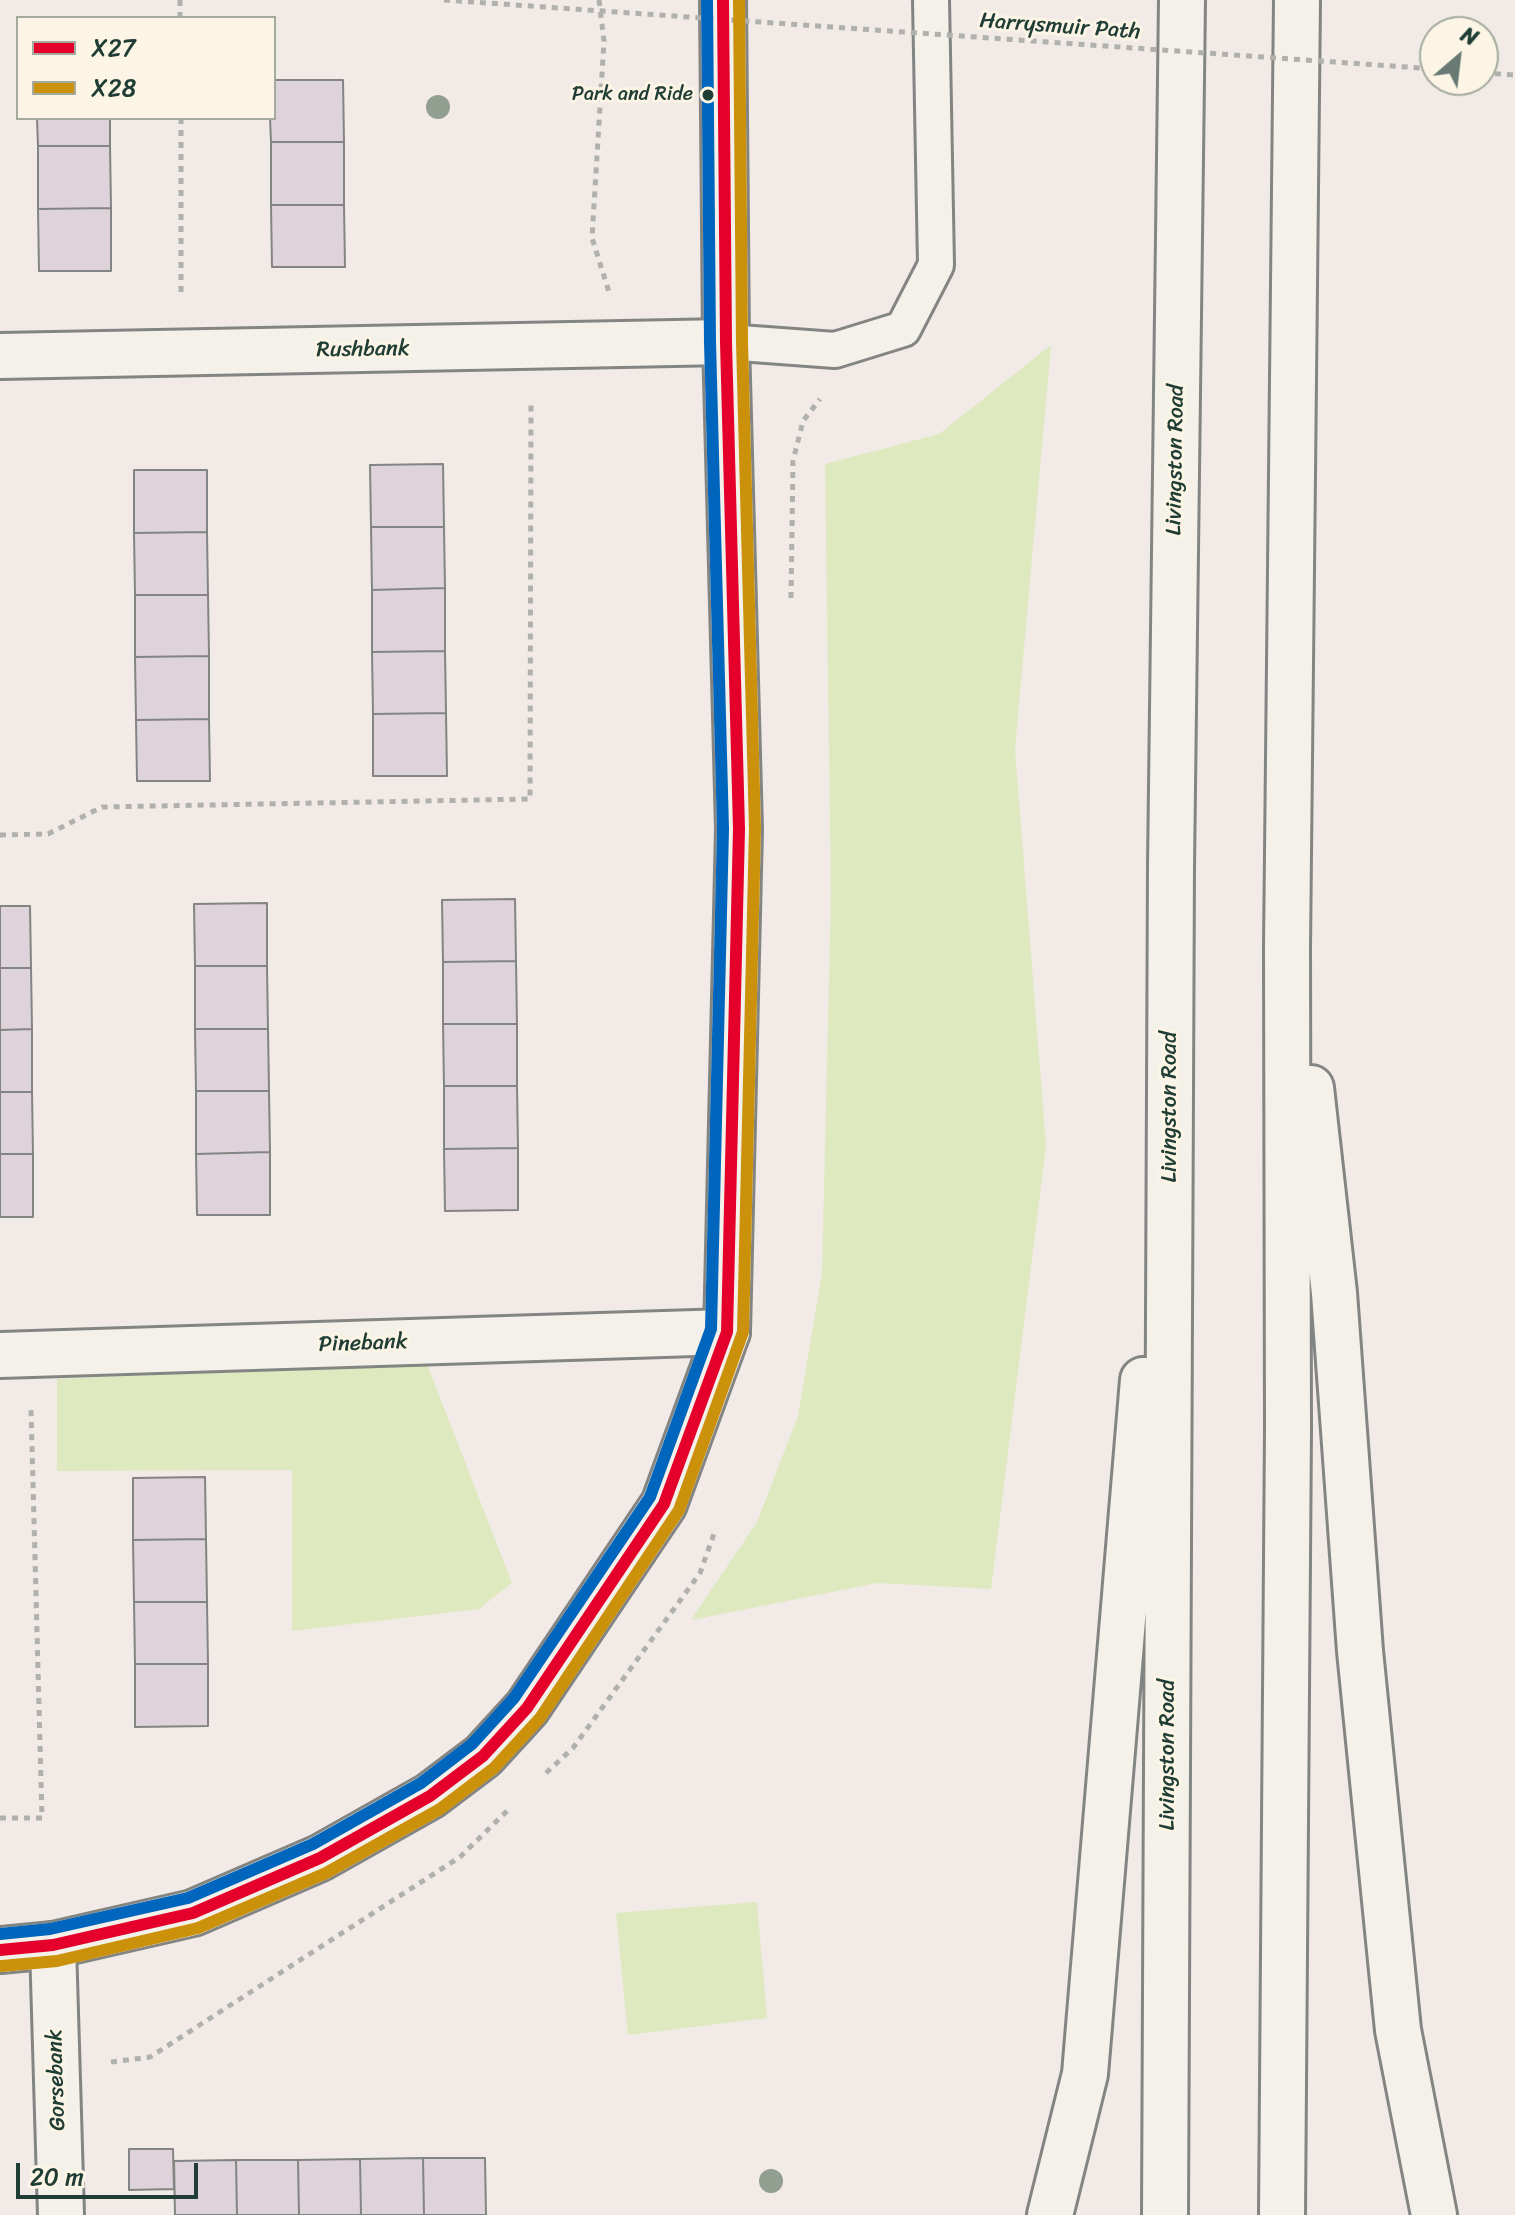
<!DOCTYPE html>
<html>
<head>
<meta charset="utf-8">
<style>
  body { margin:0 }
  #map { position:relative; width:1515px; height:2215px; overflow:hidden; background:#f1eae7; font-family:Sriracha,sans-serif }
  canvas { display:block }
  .legend { position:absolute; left:16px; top:16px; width:260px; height:104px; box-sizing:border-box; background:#fcf5e5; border:2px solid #a4ab9e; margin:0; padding:10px 14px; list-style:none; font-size:24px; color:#1f3d34 }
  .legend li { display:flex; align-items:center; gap:16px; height:40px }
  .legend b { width:40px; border:2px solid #a4ab9e }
  .north { position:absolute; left:1419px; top:16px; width:80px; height:80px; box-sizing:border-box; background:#fcf5e5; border:2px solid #a4ab9e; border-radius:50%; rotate:28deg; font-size:22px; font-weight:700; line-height:32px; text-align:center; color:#1f3d34 }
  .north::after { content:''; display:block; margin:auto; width:28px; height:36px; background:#687a73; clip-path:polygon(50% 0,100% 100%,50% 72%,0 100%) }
  .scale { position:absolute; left:16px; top:2163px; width:182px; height:36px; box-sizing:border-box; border:4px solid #1f3d34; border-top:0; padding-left:10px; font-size:24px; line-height:28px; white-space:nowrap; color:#1f3d34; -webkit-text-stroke:6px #fcf5e5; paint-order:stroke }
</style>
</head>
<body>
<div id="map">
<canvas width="1515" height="2215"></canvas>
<ul class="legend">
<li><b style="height:10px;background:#e4002b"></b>X27</li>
<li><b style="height:10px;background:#cc910a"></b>X28</li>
</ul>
<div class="north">N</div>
<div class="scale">20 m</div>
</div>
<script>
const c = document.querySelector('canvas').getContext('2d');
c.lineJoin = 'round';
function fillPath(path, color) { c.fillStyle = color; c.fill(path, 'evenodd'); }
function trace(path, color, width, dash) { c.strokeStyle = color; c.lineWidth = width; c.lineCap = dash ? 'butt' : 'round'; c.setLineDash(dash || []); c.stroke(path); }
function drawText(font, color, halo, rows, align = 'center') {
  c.font = font + ' Sriracha,sans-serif'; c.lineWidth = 6; c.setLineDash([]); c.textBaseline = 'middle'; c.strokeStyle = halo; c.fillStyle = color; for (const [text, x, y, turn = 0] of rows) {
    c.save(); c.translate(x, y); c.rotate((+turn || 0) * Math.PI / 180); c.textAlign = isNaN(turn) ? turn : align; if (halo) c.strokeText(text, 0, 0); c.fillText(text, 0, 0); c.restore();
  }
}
fillPath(new Path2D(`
  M1051,345L1015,749L1046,1146L991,1589L878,1583L691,1620L757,1522L798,1416L822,1274L831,895L825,464L939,434Z
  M427,1364L512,1583L479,1609L292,1631V1470L57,1471V1379Z
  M757,1902L767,2018L628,2035L616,1913Z`), '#dfe9bf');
const building = new Path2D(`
  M274,80H343L344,142H271L270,118H274Z
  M37,118H110V146H38Z
  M271,142H344V205H271Z
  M38,146H110L111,208L38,209Z
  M271,205H344L345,267H272Z
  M111,208V271H39L38,209Z
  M443,464L444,527H371L370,465Z
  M134,470H207V532L134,533Z
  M371,527H444L445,588L372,590Z
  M207,532L208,595H135L134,533Z
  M445,588V651L372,652V590Z
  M135,595H208L209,656L135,657Z
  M445,651L446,713L373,714L372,652Z
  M209,656V719L136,720L135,657Z
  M446,713L447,776H373V714Z
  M209,719L210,781H137L136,720Z
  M515,899L516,961L443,962L442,900Z
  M267,903V966H195L194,904Z
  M0,906H30L31,968H0Z
  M516,961L517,1024H443V962Z
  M195,966H267L268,1029H195Z
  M0,968H31L32,1029L0,1030Z
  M443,1024H517V1086H444Z
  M32,1029V1092H0V1030Z
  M195,1029H268L269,1091H196Z
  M444,1086H517L518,1148L444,1149Z
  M196,1091H269L270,1152L196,1154Z
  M0,1092H32L33,1154H0Z
  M518,1148V1210L445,1211L444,1149Z
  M270,1152V1215H197L196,1154Z
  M0,1154H33V1217H0Z
  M205,1477L206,1539L133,1540V1478Z
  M206,1539L207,1602H134L133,1540Z
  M134,1602H207L208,1664H135Z
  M135,1664H208V1726L135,1727Z
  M129,2149H173L174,2189L129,2190Z
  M423,2158H485L486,2215H424Z
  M423,2158L424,2215H361L360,2159Z
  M360,2159L361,2215H299L298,2160Z
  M236,2160H298L299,2215H237Z
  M236,2160L237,2215H175L174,2161Z`);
fillPath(building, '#ded3da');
trace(building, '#838582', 2);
const lane = new Path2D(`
  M726,342L835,350L903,329L936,265L931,0`);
const street = new Path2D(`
  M0,356L726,342
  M0,1355L727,1332
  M53,1945L61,2215`);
const secondary = new Path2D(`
  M0,1950L53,1945L193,1913L320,1858L430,1796L483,1756L527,1708L664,1504L727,1332L739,829L726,342L723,0`);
const primary = new Path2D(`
  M1311,1088L1334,1293L1360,1651L1398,2030L1434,2215
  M1050,2215L1085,2074L1143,1380
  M1165,2215L1171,866L1182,0
  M1282,2215L1288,1429L1287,948L1297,0`);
trace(lane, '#838582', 40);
trace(street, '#838582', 50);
trace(secondary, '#838582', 50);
trace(primary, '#838582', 50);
trace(new Path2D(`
  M180,0V18
  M599,0L604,41L592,238L609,292
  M1483,73L1515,75
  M181,118V297
  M791,598L793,461L803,421L820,399
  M0,835L48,834L102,807L530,799L531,401
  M546,1773L573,1748L700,1573L715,1531
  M0,1818H42L31,1409
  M111,2062L150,2057L460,1857L510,1808`), '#b0b1ac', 5, [6, 6]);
trace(lane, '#f4f1eb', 34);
trace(street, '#f4f1eb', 44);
trace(secondary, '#f4f1eb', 44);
trace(primary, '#f4f1eb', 44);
trace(new Path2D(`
  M444,0L1435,69`), '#b0b1ac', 5, [6, 6]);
trace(new Path2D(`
  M0,1950L53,1945L193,1913L320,1858L430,1796L483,1756L527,1708L664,1504L727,1332L739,829L726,342L723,0`), '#e4002b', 12);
trace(new Path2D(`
  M2,1966L57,1961L198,1928L326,1873L440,1809L494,1768L540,1718L679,1510L743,1332L755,829L742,342L739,0`), '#cc910a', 12);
trace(new Path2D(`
  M0,1934L50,1929L188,1898L313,1844L421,1783L472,1744L514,1698L650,1497L711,1329L723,829L710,342L707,0`), '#0065bd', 12);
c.fillStyle = '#919e90';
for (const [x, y] of [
  [438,107],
  [771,2181]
]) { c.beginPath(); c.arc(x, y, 12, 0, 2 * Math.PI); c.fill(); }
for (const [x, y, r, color] of [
  [708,95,7,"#1f3d34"]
]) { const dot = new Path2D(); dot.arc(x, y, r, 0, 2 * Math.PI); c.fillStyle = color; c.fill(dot); trace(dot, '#fcf5e5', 3); }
drawText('20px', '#1f3d34', '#fcf5e5', [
  ["Park and Ride",693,95]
], 'right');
drawText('22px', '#1f3d34', '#fcf5e5', [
  ["Harrysmuir Path",1060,27,4],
  ["Rushbank",363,350,-1],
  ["Livingston Road",1176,460,-89],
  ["Livingston Road",1170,1107,-90],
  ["Pinebank",363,1344,-2],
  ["Livingston Road",1168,1755,-90],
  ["Gorsebank",57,2080,-92]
]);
</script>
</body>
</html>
